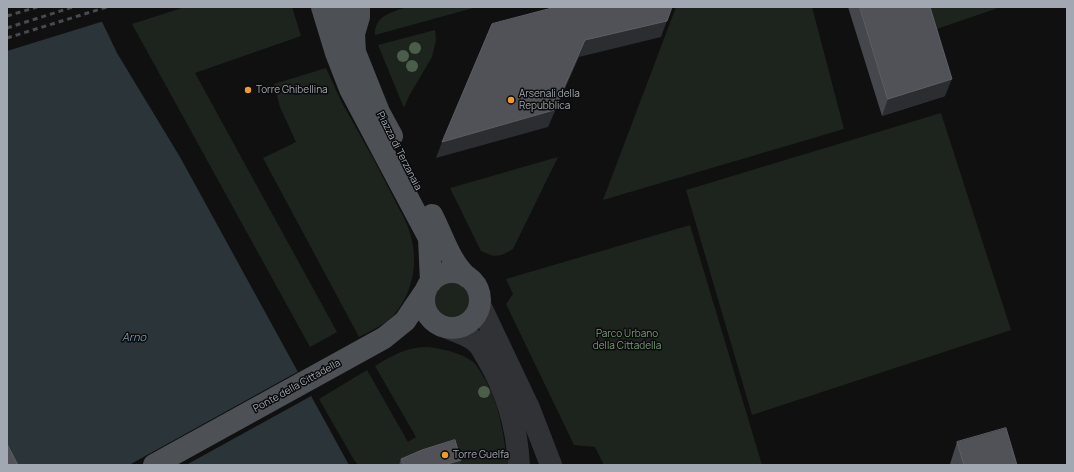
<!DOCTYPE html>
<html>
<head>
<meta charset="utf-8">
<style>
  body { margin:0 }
  #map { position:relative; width:1074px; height:472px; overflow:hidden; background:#101011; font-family:Manrope,sans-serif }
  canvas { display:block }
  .frame { position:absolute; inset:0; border:8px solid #a1a8b2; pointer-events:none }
</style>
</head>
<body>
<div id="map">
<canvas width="1074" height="472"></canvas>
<div class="frame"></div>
</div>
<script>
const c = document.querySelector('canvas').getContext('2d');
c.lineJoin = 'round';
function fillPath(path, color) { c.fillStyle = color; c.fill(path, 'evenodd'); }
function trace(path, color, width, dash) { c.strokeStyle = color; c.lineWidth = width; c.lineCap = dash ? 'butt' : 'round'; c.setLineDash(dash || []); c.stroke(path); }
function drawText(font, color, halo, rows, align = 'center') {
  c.font = font + ' Manrope,sans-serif'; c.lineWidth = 3; c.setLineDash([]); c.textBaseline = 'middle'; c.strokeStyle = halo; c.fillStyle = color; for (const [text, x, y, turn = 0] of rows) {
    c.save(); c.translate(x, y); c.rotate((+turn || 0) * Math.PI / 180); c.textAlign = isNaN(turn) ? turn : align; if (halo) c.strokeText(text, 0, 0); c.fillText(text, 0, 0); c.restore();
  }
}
fillPath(new Path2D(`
  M185,7H292L301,36L195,73L337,332L310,347L132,24Z
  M407,7H477L375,35C374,16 392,12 407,7Z
  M676,7H812L844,129L603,200Z
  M927,7H1001L934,30Z
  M435,30L436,40L432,57L409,96L404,108L378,45Z
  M326,68L341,101L374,160L406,222C420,254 416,290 393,316C384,325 370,331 359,337L263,158L296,142L280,107L274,84Z
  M941,113L1011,330L752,415L686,190Z
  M558,157L513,249C500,257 495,258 481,251L450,188Z
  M690,225L762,465H604L595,447L574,445L506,304L513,294L506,279Z
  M448,278C455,278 459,281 465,284C471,288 474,293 474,300C473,328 436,332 429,302L439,282Z
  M428,347C443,349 459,352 472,361C476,364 480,371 483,376C500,403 503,434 508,465H358L354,460L319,399L367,370L408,442L416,437L375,366C393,355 406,347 428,347Z`), '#1c241d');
fillPath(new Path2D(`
  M7,7H95L117,53L180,157L349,465H17L7,446Z`), '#2a3439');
fillPath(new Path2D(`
  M7,7H97L104,21L7,51Z
  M299,371L313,395L186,465H129Z`), '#101011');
trace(new Path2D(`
  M480,305L529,408L551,465
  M450,329C459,333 472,336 479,345C482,348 484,354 487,358C506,390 517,428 519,465`), '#313236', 22);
trace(new Path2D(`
  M322,7L336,53L350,89L429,238L431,282
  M359,7V17L354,34L355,52L379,112L392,136
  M335,44C334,31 337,18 345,7
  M432,215C443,236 449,260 467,277
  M424 300a28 28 0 1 1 56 0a28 28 0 1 1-56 0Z
  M154,465L384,338L405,321L426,290`), '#4d5055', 22);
trace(new Path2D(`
  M7,16L37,7
  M7,28L73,7
  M7,38L107,7`), '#484a4f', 3, [5, 4]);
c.fillStyle = '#4a5e4a';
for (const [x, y] of [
  [415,48],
  [403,56],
  [412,66],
  [484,392]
]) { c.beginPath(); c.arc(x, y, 6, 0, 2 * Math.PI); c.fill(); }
fillPath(new Path2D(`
  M848,7H930L945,96L882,116Z
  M957,442L1017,465H950V464Z
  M401,459L461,460L459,465H399Z`), '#46474c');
fillPath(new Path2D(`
  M672,7L661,37L579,57L548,127L436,158L442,142L585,40Z
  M952,79L945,96L882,116L888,99Z
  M461,460L459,465H444Z`), '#2c2d30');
const building = new Path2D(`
  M556,7H672L667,21L585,40L554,110L442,142L492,24Z
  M860,7H930L952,79L888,99Z
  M1006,428L1017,465H964L957,442Z
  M455,440L461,460L444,465H404L401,459L422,450Z
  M7,444L18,465H7Z`);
fillPath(building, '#505257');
trace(building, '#5c5f65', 1);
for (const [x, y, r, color] of [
  [248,90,4,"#ef9b2a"],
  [511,100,4,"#ef9b2a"],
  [445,455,4,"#ef9b2a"]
]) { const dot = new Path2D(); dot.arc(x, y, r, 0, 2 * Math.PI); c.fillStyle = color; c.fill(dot); trace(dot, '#0b0b0c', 1.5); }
drawText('10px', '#a1a8b2', '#0b0b0c', [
  ["Torre Ghibellina",256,90],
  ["Arsenali della",519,94],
  ["Repubblica",519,106],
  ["Torre Guelfa",453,455]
], 'left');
drawText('10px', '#a1a8b2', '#0b0b0c', [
  ["Piazza di Terzanaia",399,151,63],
  ["Ponte della Cittadella",297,386,-29]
]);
drawText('10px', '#799d78', '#0b0b0c', [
  ["Parco Urbano",627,334],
  ["della Cittadella",627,346]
]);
drawText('italic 11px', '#7899ae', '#0b0b0c', [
  ["Arno",134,338]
]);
</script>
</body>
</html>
